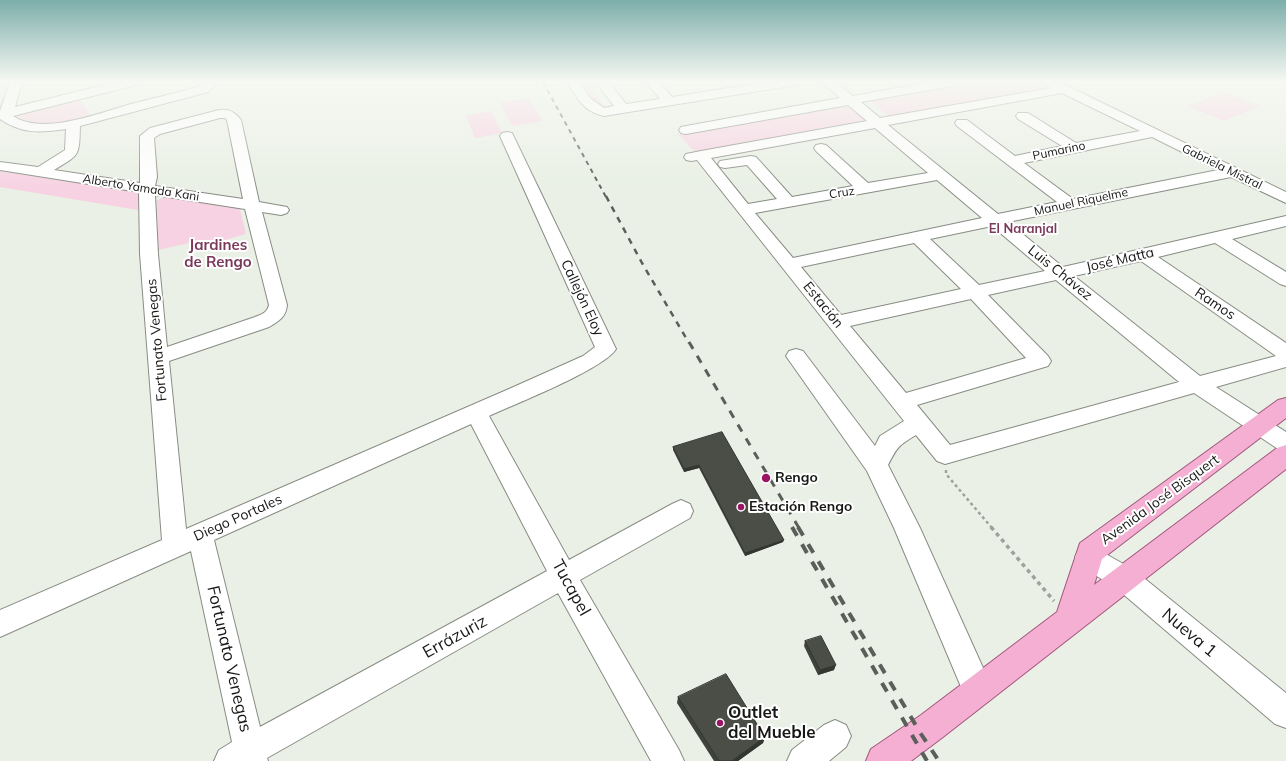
<!DOCTYPE html>
<html>
<head>
<meta charset="utf-8">
<style>
  body { margin:0 }
  canvas { display:block; background:#eaf0e5 }
</style>
</head>
<body>
<canvas width="1286" height="761"></canvas>
<script>
const c = document.querySelector('canvas').getContext('2d');
c.lineJoin = 'round';
function fillPath(path, color) { c.fillStyle = color; c.fill(path, 'evenodd'); }
function trace(path, color, width, dash) { c.strokeStyle = color; c.lineWidth = width; c.lineCap = dash ? 'butt' : 'round'; c.setLineDash(dash || []); c.stroke(path); }
function drawText(font, color, halo, rows, align = 'center') {
  c.font = font + ' Mulish,sans-serif'; c.lineWidth = 4; c.setLineDash([]); c.textBaseline = 'middle'; c.strokeStyle = halo; c.fillStyle = color; for (const [text, x, y, turn = 0] of rows) {
    c.save(); c.translate(x, y); c.rotate((+turn || 0) * Math.PI / 180); c.textAlign = isNaN(turn) ? turn : align; if (halo) c.strokeText(text, 0, 0); c.fillText(text, 0, 0); c.restore();
  }
}
fillPath(new Path2D(`
  M581,82H587L606,108H599Z
  M973,82H1058L1066,86L892,119L869,100Z
  M1223,92L1261,106L1224,121L1187,106Z
  M528,98L543,121L512,126L500,102Z
  M80,99L91,117C67,122 43,129 19,118V116L22,114Z
  M859,102L881,120L696,153L678,134Z
  M491,111L502,133L475,138L466,116Z
  M0,171L139,192L138,210L0,187Z
  M166,197L240,209L246,234L221,241L203,240L158,250L157,200Z`), '#f7d2e2');
const minor = new Path2D(`
  M10,82H22L15,107L116,82H138L136,85L13,116C43,136 99,113 131,104C154,98 177,93 200,86L202,82H214V86L208,92L80,126C79,157 80,154 54,170L140,183V136L150,128L219,110C229,109 235,112 241,120L259,202L287,207L289,210L287,213L281,215L262,212L287,305C286,317 279,321 269,327L169,361L186,529L509,389L583,356L595,347L500,136L502,133L507,132L512,133L616,349C604,369 515,404 489,416L569,560L672,504L681,500L690,504L693,511L690,518L580,580L679,750L684,761H651L558,593L267,758L268,761H214L219,750L232,742L191,551L0,637V610L162,540L140,254L139,192L0,170V162L38,167L65,150L66,129C40,133 22,134 0,119V111ZM220,118H225L227,120L243,199L155,186L157,177L154,138L160,134ZM155,195L245,209L269,305C267,313 262,314 255,317L167,347L158,254ZM471,424L547,571L260,727L214,540Z
  M567,82H579L590,98L604,108L614,106L596,82H609L626,104L660,99L646,82H659L672,97L766,82H796L794,85L790,86L604,116C583,111 578,99 567,82Z
  M822,82H836L853,96L930,82H958L956,85L952,86L861,102L880,118L1051,88L1047,86L1045,82H1059L1286,192V203L1231,177L1008,222L1063,267L1286,216V226L1232,239L1286,272V286L1280,284L1215,243L1158,257L1286,343V367L1216,387L1286,432V452L1278,449L1194,393L945,464L937,461L916,435C899,445 897,447 888,465L920,528L993,690L989,701L978,705L967,701L894,528L867,471L786,356L789,351L796,349L803,351L875,446L880,436L904,421L697,160L691,161L686,160L684,157L686,154L701,151L867,121L848,105L686,134L681,133L679,130L681,127L686,126L840,98ZM1062,93L1140,131L1076,143L1028,113H1018L1016,116L1018,119L1062,146L1015,156L967,120H957L955,123L957,126L1057,202L998,214L888,125ZM875,128L928,173L868,183L826,145L821,144L816,145L814,148L816,151L853,186L792,197L756,157L751,156L720,161L718,164L720,167L725,168L747,165L777,199L748,204L711,158ZM1152,137L1218,170L1073,199L1024,163ZM937,180L982,218L793,258L755,213ZM992,226L1045,271L979,285L930,239ZM914,243L961,289L841,315L801,267ZM1141,261L1276,356L1200,376L1074,276ZM1056,280L1179,382L950,445L917,405L1048,366L1051,361L1048,356L988,295ZM971,299L1026,358L906,393L850,326Z
  M1088,545L1097,549L1134,570L1286,693V728L1275,724L1116,588L1079,565L1075,557L1079,549Z
  M835,720L846,725L851,736L846,747L829,761H787L792,750L824,725Z`);
const major = new Path2D(`
  M1286,398V418L1102,559L1094,585L1277,448L1286,445V469L943,737L911,761H866L871,749L921,715L1057,612L1080,543L1278,400Z`);
trace(minor, '#888d84', 2);
trace(major, '#a2587d', 2);
trace(new Path2D(`
  M946,470V474L992,528`), '#9da29a', 2.5, [3, 3]);
trace(new Path2D(`
  M991,527L1054,601`), '#9da29a', 3.5, [4, 4]);
fillPath(minor, '#fff');
fillPath(major, '#f4afd3');
trace(new Path2D(`
  M543,82L606,197`), '#5b5f59', 2, [4.5, 4.5]);
trace(new Path2D(`
  M606,196L642,263L689,343`), '#5b5f59', 2.5, [6, 6]);
trace(new Path2D(`
  M689,342L799,528`), '#5b5f59', 3, [8, 8]);
trace(new Path2D(`
  M792,527L927,761
  M798,527L921,734L939,761`), '#5b5f59', 4, [10, 10]);
fillPath(new Path2D(`
  M722,432L783,542L745,556L699,468L684,472L673,450V447Z
  M805,641L834,670L818,675L804,646Z
  M678,697L765,737L763,743L738,761H714L677,703Z`), '#40433c');
fillPath(new Path2D(`
  M699,465V468L684,472V469Z
  M784,540L783,542L745,556V553Z
  M836,665L834,670L818,675L820,670Z
  M765,737L763,743L738,761H732Z`), '#343731');
const building = new Path2D(`
  M722,432L784,540L745,553L699,465L684,469L673,447Z
  M821,636L836,665L820,670L805,641Z
  M726,674L765,737L732,761H719L678,697Z`);
fillPath(building, '#4a4e46');
trace(building, '#343731', 1);
const sky = c.createLinearGradient(0, 0, 0, 189);
sky.addColorStop(0, '#7daeaa');
sky.addColorStop(0.43, '#f6f8f3');
sky.addColorStop(1, '#f6f8f300');
c.fillStyle = sky;
c.fillRect(0, 0, 1286, 189);
for (const [x, y, r, color] of [
  [766,478,5,"#9b1567"],
  [741,507,4,"#9b1567"],
  [720,723,4,"#9b1567"]
]) { const dot = new Path2D(); dot.arc(x, y, r, 0, 2 * Math.PI); c.fillStyle = color; c.fill(dot); trace(dot, '#fff', 1.5); }
drawText('12px', '#161815', '#fff', [
  ["Pumarino",1059,151,-12],
  ["Gabriela Mistral",1222,167,26],
  ["Alberto Yamada Kani",141,188,9],
  ["Cruz",842,193,-9],
  ["Manuel Riquelme",1081,202,-12]
]);
drawText('bold 13px', '#7a395a', '#fff', [
  ["El Naranjal",1023,229]
]);
drawText('14px', '#161815', '#fff', [
  ["José Matta",1120,260,-13],
  ["Luis Chávez",1060,273,39],
  ["Callejón Eloy",582,298,65],
  ["Ramos",1215,304,34],
  ["Estación",823,305,51],
  ["Fortunato Venegas",157,340,-95],
  ["Avenida José Bisquert",1160,500,-36],
  ["Diego Portales",238,518,-24]
]);
drawText('bold 14px', '#161815', '#fff', [
  ["Rengo",775,478],
  ["Estación Rengo",749,507]
], 'left');
drawText('bold 15px', '#7a395a', '#fff', [
  ["Jardines",218,245],
  ["de Rengo",218,262]
]);
drawText('17px', '#161815', '#fff', [
  ["Tucapel",571,588,61],
  ["Nueva 1",1189,633,40],
  ["Errázuriz",455,637,-29],
  ["Fortunato Venegas",229,659,77]
]);
drawText('bold 17px', '#161815', '#fff', [
  ["Outlet",728,713],
  ["del Mueble",728,733]
], 'left');
</script>
</body>
</html>
